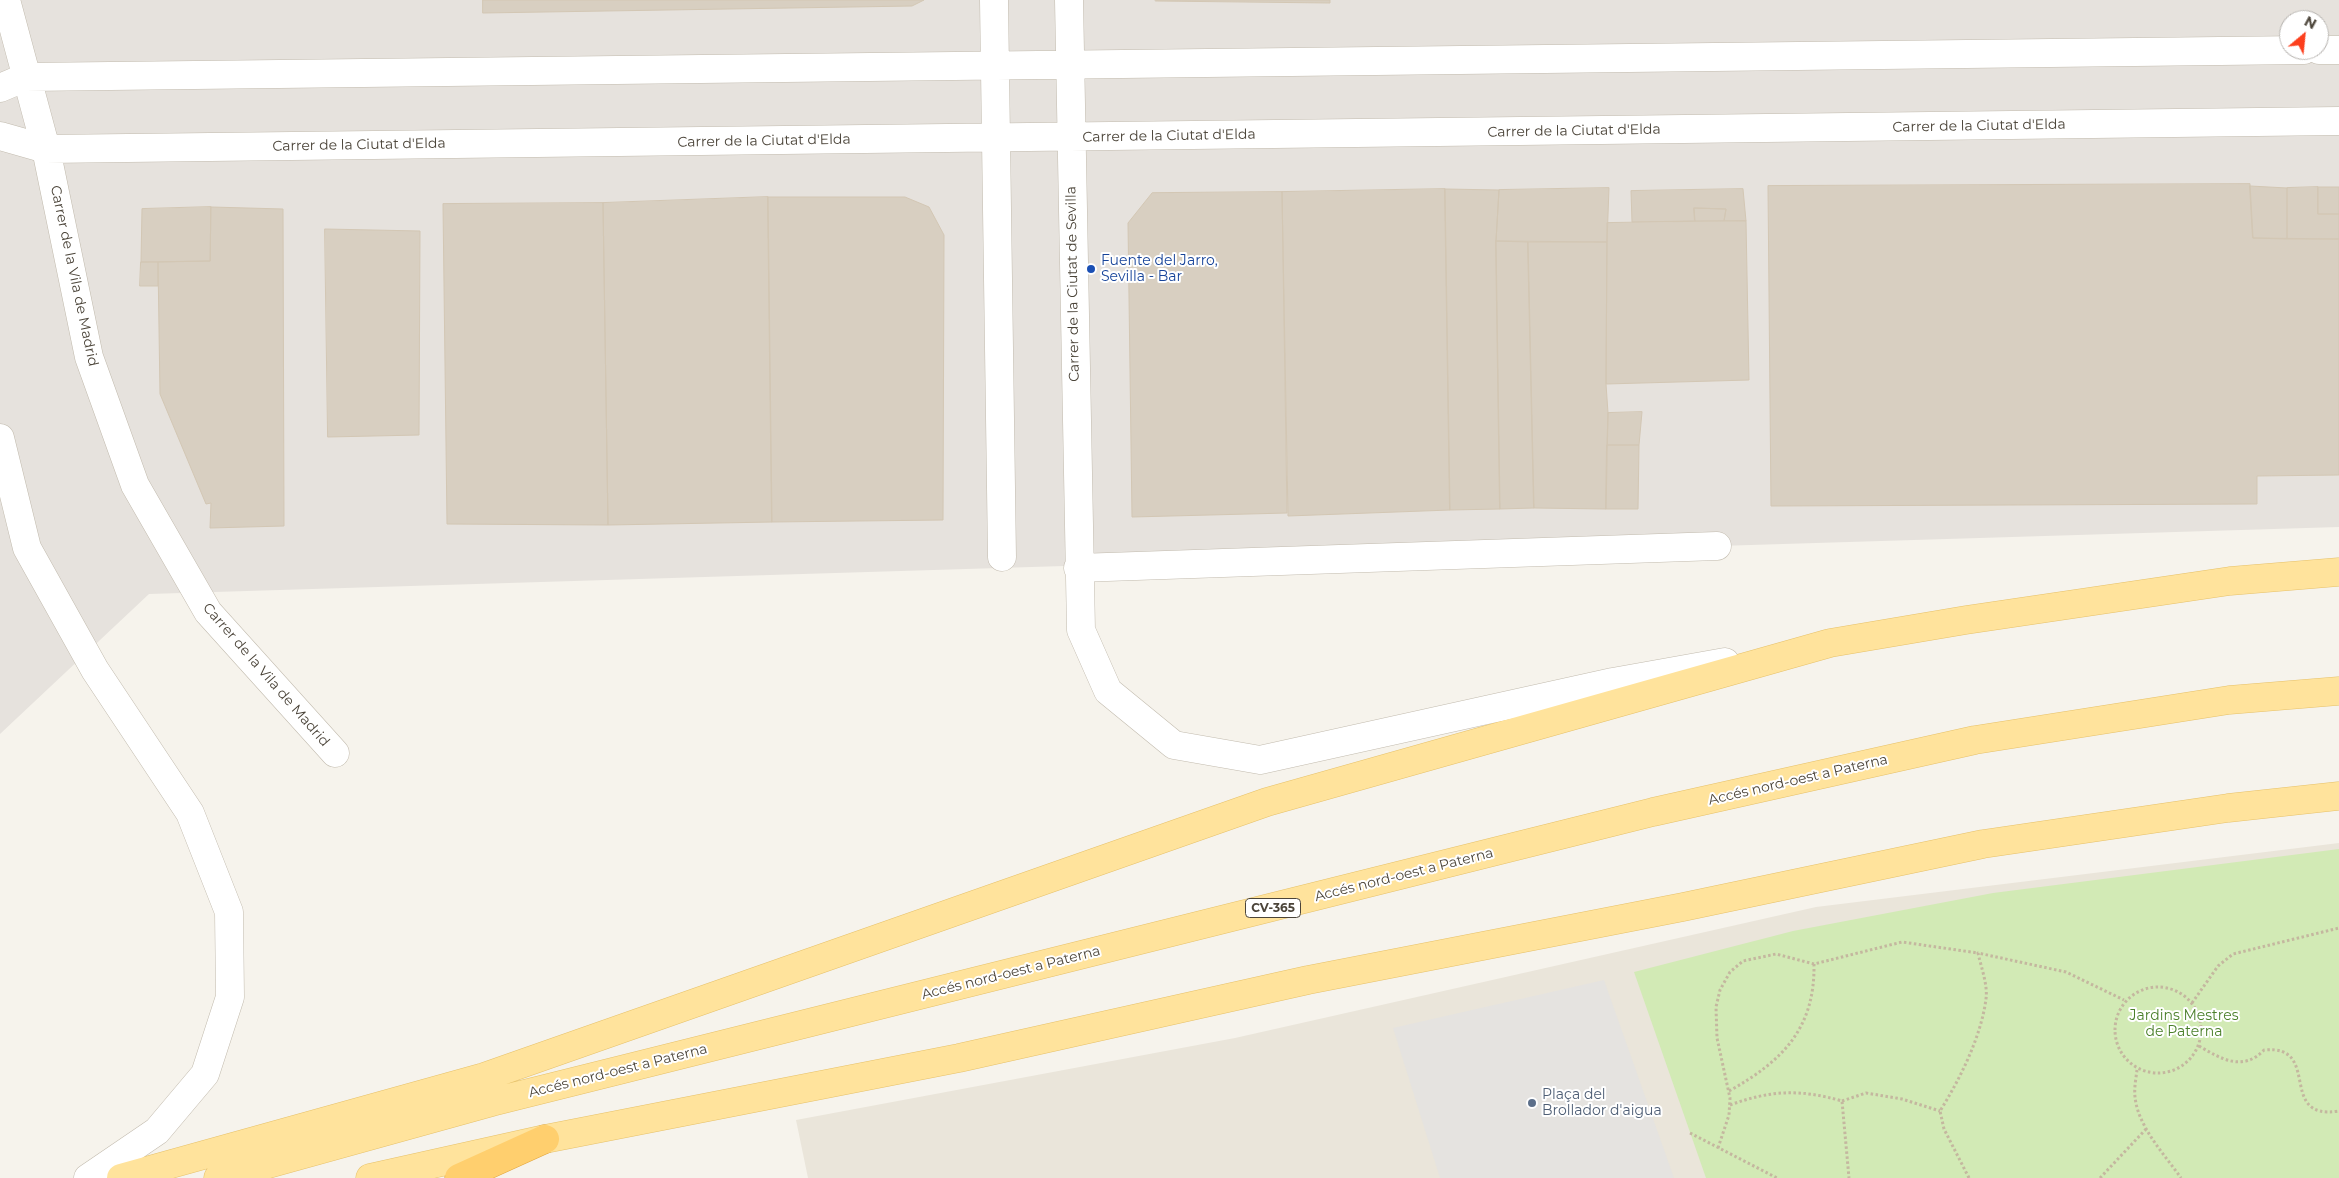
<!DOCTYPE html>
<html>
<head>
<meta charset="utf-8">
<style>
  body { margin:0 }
  #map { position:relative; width:2339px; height:1178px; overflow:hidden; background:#f6f3ec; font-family:Montserrat,sans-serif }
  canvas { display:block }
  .north { position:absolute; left:2279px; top:10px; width:50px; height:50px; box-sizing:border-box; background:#fff; border:1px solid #b7b4b0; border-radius:50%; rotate:28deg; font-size:14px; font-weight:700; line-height:20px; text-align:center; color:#4b4439 }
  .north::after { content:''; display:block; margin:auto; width:18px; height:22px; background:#fc3f1d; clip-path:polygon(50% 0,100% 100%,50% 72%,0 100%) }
</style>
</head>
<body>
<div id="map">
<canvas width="2339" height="1178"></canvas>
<div class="north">N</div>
</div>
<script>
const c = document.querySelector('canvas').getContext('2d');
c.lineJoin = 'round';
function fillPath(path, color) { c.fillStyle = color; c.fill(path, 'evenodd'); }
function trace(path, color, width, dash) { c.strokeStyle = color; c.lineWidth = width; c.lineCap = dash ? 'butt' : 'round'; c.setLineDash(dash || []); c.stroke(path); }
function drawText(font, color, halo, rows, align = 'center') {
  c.font = font + ' Montserrat,sans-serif'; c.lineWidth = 4; c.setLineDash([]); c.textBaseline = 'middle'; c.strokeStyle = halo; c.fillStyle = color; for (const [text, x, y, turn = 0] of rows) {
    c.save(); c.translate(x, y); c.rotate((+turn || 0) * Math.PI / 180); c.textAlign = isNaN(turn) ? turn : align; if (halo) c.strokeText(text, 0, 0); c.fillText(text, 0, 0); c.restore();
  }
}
fillPath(new Path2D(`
  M2339,843V1178H808L796,1120L1235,1038L1816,907Z`), '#eae5da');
fillPath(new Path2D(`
  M0,0H2339V527L149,594L0,734ZM2289,20H2319V50H2289Z`), '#e6e2dd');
fillPath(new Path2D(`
  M2339,849V1178H1706L1634,972L1793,931L1993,893Z`), '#d2eab5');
fillPath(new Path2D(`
  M1604,980L1674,1178H1440L1393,1028Z`), '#e5e3e0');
const building = new Path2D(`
  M483,0H924L912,6L483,13Z
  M1155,0H1330V3L1156,1Z
  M2250,184L2253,238L2339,239V475L2257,476V504H2251L1771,506L1768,186Z
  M2250,186L2287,188V239L2253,238Z
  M2318,187V214H2339V239H2287V188Z
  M2318,187H2339V214H2318Z
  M1609,188L1607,242L1496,241L1499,190Z
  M1445,189L1499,190L1496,241L1500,509L1450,510Z
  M1445,189L1450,510L1288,516L1282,192Z
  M1743,189L1746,221H1724L1726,209L1694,208L1695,221L1632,222L1631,191Z
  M1282,192L1287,513L1132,517L1128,223L1152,193Z
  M768,197H905L929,207L944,235L943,520L772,522Z
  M768,197L772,522L608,525L603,203Z
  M603,203L608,525L447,524L443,204Z
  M211,207L283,209L284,526L210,528L211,503L206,504L160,394L158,262L210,261Z
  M211,207L210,261L141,262L142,209Z
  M1694,208L1726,209L1724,221H1695Z
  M1746,221L1749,380L1606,384L1607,223Z
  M325,229L420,231L419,435L328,437Z
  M1496,241L1528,242L1534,508L1500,509Z
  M1528,242H1607L1606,384L1608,413L1606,509L1534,508Z
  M141,262H158V286H140Z
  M1642,412L1639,445H1607L1608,413Z
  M1607,445H1639L1638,509H1606Z`);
fillPath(building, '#d8cfc1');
trace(building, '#d3c7b4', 1);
const minor = new Path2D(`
  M6,0L46,149L89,357L135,485L208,612L335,753
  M994,0L1002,557
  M1069,0L1081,630L1108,691L1174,745L1260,760L1613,682L1725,662
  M2319,50H2339
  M0,88L26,77L2304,50
  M0,136L46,149L2339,121
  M0,438L27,548L95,670L190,813L229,912L230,997L205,1074L157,1131L88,1178
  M1078,568L1717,546`);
const major = new Path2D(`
  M121,1178L484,1077L1267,802L1830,643L1966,620L2230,581L2339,572
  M218,1178L492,1102L1653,812L1975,740L2229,700L2339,691
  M370,1178L545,1139L959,1058L1308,980L1683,907L1983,844L2228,808L2339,796`);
const highway = new Path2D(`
  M459,1178L545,1139`);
trace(minor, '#c2bbae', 29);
trace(major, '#e6c16a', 29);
trace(highway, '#e0a43c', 29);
trace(new Path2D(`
  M2115 1030a43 43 0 1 1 86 0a43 43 0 1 1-86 0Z
  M2192,1003L2218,966L2233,954L2339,928
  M2199,1046C2221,1059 2243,1072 2264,1050C2323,1044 2276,1121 2339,1111
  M2137,1070C2136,1078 2134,1088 2135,1097C2138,1127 2165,1155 2181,1178
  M1729,1091C1783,1061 1815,1028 1814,964
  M1842,1101L1866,1093L1902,1099L1940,1111
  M1730,1105C1771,1090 1800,1089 1842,1101L1849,1178
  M1690,1133L1777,1178
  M1718,1148L1729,1115L1730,1098L1717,1038L1716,1007L1720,990L1730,972L1743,961L1776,954L1814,964L1902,942L1978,953
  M1969,1178L1944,1129L1940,1111C1960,1079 1981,1037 1986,999C1988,985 1981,967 1978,953L2066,972L2124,1000
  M2100,1178L2147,1128`), '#c4b79f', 3, [2.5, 2.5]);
trace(minor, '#fff', 28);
trace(major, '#ffe39c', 28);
trace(highway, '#ffcf6e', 28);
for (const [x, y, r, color] of [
  [1091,269,5,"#1a4fb4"],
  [1532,1103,5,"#5c6f8a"]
]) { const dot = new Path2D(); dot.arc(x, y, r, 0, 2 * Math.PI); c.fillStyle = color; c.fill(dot); trace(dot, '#fff', 2); }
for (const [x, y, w] of [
  [1273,908,55]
]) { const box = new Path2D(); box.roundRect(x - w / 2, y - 9.5, w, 19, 4); c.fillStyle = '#fff'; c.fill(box); trace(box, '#4b4439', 1); }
drawText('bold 12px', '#4b4439', null, [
  ["CV-365",1273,908]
]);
drawText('14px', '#4b4439', '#fff', [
  ["Carrer de la Ciutat d'Elda",1979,126,-1],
  ["Carrer de la Ciutat d'Elda",1574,131,-1],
  ["Carrer de la Ciutat d'Elda",1169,136,-1],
  ["Carrer de la Ciutat d'Elda",764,141,-1],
  ["Carrer de la Ciutat d'Elda",359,145,-1],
  ["Carrer de la Vila de Madrid",74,276,78],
  ["Carrer de la Ciutat de Sevilla",1073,284,-91],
  ["Carrer de la Vila de Madrid",266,675,49],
  ["Accés nord-oest a Paterna",1798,780,-13],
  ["Accés nord-oest a Paterna",1404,875,-14],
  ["Accés nord-oest a Paterna",1011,973,-14],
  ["Accés nord-oest a Paterna",618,1071,-14]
]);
drawText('14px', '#164399', '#fff', [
  ["Fuente del Jarro,",1101,261],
  ["Sevilla - Bar",1101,277]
], 'left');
drawText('14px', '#4a7f2a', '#fff', [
  ["Jardins Mestres",2184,1016],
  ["de Paterna",2184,1032]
]);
drawText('14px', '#4e5e75', '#fff', [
  ["Plaça del",1542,1095],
  ["Brollador d'aigua",1542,1111]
], 'left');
</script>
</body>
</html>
